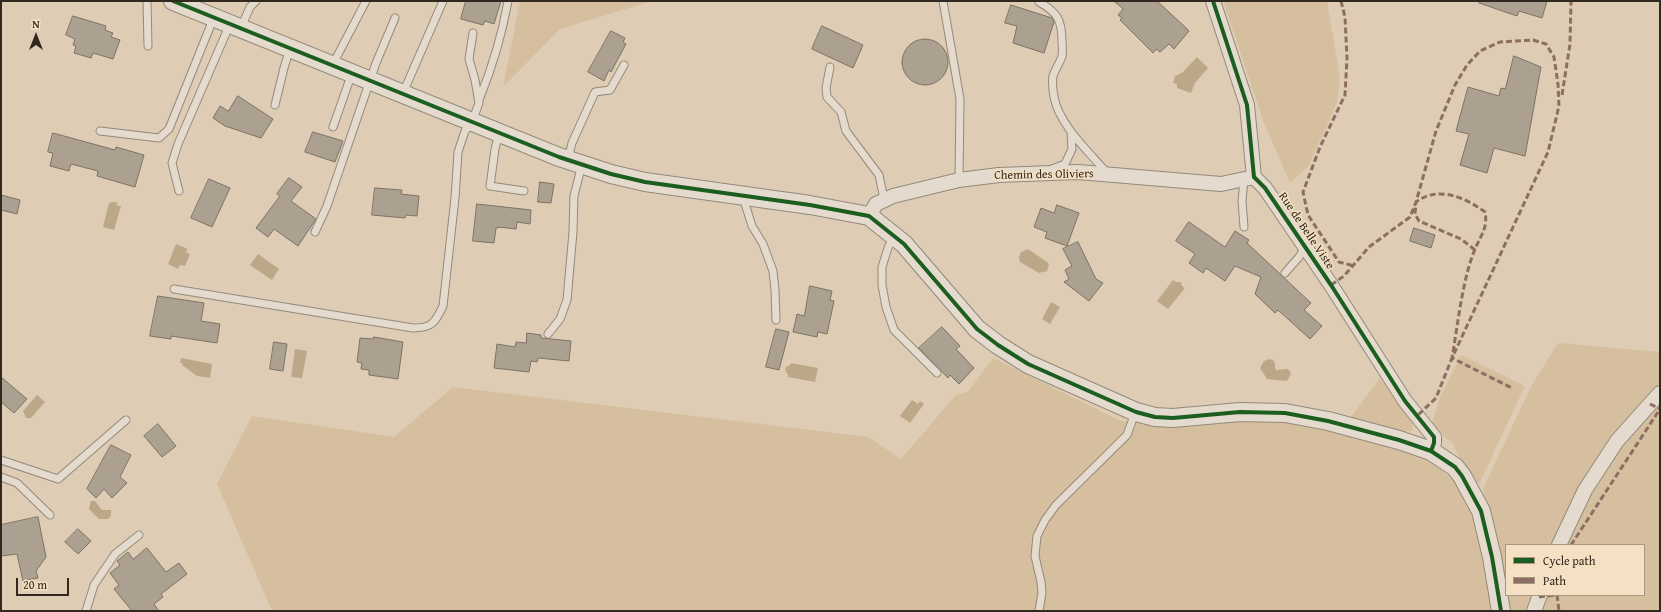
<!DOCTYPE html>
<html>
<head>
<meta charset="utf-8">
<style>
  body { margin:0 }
  #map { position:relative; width:1661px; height:612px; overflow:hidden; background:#decdb4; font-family:"Gentium Book Plus",serif }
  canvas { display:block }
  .frame { position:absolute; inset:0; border:2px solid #31281f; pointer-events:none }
  .legend { position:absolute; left:1505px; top:544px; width:140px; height:52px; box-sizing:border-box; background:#f5e0c3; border:1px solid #a79681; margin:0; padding:5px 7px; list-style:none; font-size:12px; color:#31281f }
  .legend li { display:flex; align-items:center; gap:8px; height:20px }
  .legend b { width:20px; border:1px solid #a79681 }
  .north { position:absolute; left:16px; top:16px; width:40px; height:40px; -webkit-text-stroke:3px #f5e0c3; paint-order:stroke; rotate:0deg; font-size:11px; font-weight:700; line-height:16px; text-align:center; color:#31281f }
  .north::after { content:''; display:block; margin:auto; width:14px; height:18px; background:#31281f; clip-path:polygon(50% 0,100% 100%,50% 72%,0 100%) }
  .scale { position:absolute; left:16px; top:578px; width:53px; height:18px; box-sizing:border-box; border:2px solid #31281f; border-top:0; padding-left:5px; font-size:12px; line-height:14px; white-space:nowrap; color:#31281f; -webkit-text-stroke:3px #f5e0c3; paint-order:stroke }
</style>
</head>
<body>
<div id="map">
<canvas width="1661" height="612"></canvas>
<div class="frame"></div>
<ul class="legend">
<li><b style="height:5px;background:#1b5e20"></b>Cycle path</li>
<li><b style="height:5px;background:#8d6e63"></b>Path</li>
</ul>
<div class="north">N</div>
<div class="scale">20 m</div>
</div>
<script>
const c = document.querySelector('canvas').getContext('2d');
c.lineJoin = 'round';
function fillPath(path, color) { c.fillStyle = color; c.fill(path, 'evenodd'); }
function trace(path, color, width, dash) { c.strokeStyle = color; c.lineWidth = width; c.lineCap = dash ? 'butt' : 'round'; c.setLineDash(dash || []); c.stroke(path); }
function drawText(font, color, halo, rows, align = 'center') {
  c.font = font + ' "Gentium Book Plus",serif'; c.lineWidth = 3; c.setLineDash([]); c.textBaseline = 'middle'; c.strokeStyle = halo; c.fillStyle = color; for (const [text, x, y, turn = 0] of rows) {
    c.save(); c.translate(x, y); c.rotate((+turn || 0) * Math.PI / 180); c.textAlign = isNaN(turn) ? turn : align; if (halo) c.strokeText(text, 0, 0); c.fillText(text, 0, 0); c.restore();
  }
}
fillPath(new Path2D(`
  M520,1H652L560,29L503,87Z
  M1223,1H1327L1340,77L1337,103L1308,167L1290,183L1264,123Z
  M1558,343L1660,352V611H1510L1507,595H1644V545H1506V587L1498,544L1483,489L1530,388Z
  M1461,355L1525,386L1479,484L1459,457L1452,442L1441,435L1432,423L1440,397Z
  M993,358L1121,421L1159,426L1225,420L1296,422L1342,431L1420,456L1436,464L1459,487L1473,513L1495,611H272L217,484L252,416L394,437L453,387L869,437L901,459L956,395L968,392Z
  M1380,378L1396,402L1412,422L1413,429L1411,431L1402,432L1351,417Z`), '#d6bf9f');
fillPath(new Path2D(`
  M1197,57L1208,68L1195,83L1191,93L1177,88V84L1173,83L1175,76L1183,72Z
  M112,202H116L118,206H121L114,230L103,227L109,203Z
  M176,244L188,249L186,252L190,254L185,266L180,265L178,269L168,264Z
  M1028,249L1047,262L1049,264L1047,271L1039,273L1020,262L1019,257L1021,252Z
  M258,254L279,269L272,280L250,265Z
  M1173,280L1176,282H1181L1182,286L1185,288L1168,309L1157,301Z
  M1051,302L1060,307L1050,324L1042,319Z
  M295,349L307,351L302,378L291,377Z
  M181,358L212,364L210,378L197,376L182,365L183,363H180Z
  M1269,359L1273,360L1275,363V367L1276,370L1287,369L1290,371L1291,374L1287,381L1267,379L1260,368L1264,361Z
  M791,363L818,368L815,382L788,377V375L785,370L786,367L790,365Z
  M37,395L45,402L31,418H26L23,411Z
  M912,400L918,404L920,401L924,404L910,423L900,416Z
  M91,501H95L102,510H111V516L108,519H99L89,509Z`), '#bda789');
const building = new Path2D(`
  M466,1H501L494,24L485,21L483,25L461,19Z
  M1114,1H1157L1183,25L1189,31L1174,49L1169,44L1160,52L1156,49L1153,53L1120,20L1122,18L1118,15L1123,9Z
  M1480,1H1547L1542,18L1519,11L1517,16L1479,3Z
  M1011,5L1052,18L1054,22L1044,53L1013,43L1017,26L1005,23Z
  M73,16L106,26L105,30L113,33L111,37L120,40L113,59L93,53L91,58L74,53L76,46L73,45L75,39L66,35Z
  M822,26L863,45L853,68L812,49Z
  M611,31L625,38L623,42L626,44L611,72L609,70L604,81L588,72Z
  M902 62a23 23 0 1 1 46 0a23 23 0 1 1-46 0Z
  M1514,56L1541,67L1525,156L1494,148L1487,173L1460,165L1469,134L1456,131L1468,87L1499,96L1501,88L1505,89Z
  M238,96L273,119L261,138L225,126L213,118L220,106L228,111Z
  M313,132L343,141L335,162L305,152Z
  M53,133L115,150L116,147L144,155L135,187L97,176L98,171L71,164L69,171L50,166L53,153L48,152Z
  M289,178L302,187L291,201L316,219L298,246L274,229L268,237L256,228L280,196L277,194Z
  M209,179L230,188L212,227L191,218Z
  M540,182L554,184L551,203L538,202Z
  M375,188L402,190L401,194L419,196L417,216L406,215L405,218L372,215Z
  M1,195L20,200L17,214L1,210Z
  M477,204L531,210L530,224L517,222L516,229L498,227V228H496L494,243L473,241Z
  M1057,205L1079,213L1067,246L1045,238L1047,232L1034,227L1041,208L1054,213Z
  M1189,222L1225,247L1235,231L1249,240L1247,243L1311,303L1304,310L1322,326L1310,339L1278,310L1275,313L1255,294L1261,277L1235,266L1225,281L1206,268L1203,273L1189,263L1195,254L1176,241Z
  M1414,228L1435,235L1431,248L1410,241Z
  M1078,242L1096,279L1103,283L1089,301L1064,282L1069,279L1065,270L1072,266L1063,249Z
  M810,286L832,291L830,300L834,301L827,334L818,332L817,337L793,332L797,314L804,316Z
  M158,296L204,303L201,321L220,324L217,343L171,336V339L150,336Z
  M942,327L960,346L956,349L974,368L959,384L950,375L948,378L919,348Z
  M776,329L789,332L779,370L766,367Z
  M527,333L541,335V338L571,341L569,361L538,358L537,362L531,361L529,372L494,368L497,344L515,347L516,342L526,343Z
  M374,337L403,342L398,379L369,375V370L361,369L362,363L357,362L360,338L373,339Z
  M274,342L287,344L283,371L270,369Z
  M1,377L27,399L14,413L1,402Z
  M158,424L176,446L162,457L144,436Z
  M111,445L131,455L120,477L127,483L112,498L104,489L96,498L87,489Z
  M38,517L46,557L36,571L38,578L23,581L17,554L1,556V525Z
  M78,529L91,541L78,554L65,542Z
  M147,548L166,572L179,563L187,574L161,594L163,597L154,604L159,611H132L114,589L119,585L110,573L120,565L117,561L128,552L133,559Z`);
fillPath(building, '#aca191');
trace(building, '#7c7265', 1);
const service = new Path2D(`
  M147,1L148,46
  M943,1L960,99L959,180
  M1039,2C1057,12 1062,20 1062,41C1062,45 1063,51 1062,56C1060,63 1055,69 1053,76C1052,81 1053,91 1054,97C1059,125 1090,153 1108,174
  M241,28L250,7L256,1
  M333,64L366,1
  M830,67L826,88L827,97L841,112L846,131L879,175L884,199
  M403,93L443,1
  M479,100C492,68 502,35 508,1
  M275,105L284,68L290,48
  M333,127L352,73
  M100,131L159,138L169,129L214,17
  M499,133L495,149L490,186L524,191
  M568,159L572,143L595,92L610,90L624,65
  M1052,169L1065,164L1072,149L1071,132
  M179,191L172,163L178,144L230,24
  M743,197L752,226L763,244L773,271L775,290L776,320
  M1244,227L1242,201L1244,179
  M315,232L327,206L376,63L395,18
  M893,237L888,248L882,267V285L886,307L894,330L937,373
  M1285,273L1299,257L1305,247
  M174,289L413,328C432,328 435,323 443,306L455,198L458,152L465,131L472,122L479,103L475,80L469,59L473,33
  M548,334L560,319L567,300L573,232L574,196L582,164
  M1,460L58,479L126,420
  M1,477L17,483L50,515
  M86,611L94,585L115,554L139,535
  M1039,611L1042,593L1041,582L1035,556L1037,536L1045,520L1056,505L1127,435L1135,413`);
const minor = new Path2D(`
  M1213,1L1247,105L1254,177L1265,188L1331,285L1405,401L1434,437V443L1431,451
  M869,216L876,204L893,196L959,180L999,175L1078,172L1221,184L1254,177
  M1559,545L1585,490L1617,441L1660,393
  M1534,611L1540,595`);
const tertiary = new Path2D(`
  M173,1L559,157L611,174L645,182L810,205L869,216L904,244L977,329L998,345L1028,364L1136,412L1155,417L1173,418L1240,412L1285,413L1328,421L1399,440L1431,451L1455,467L1462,476L1481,511L1492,557L1501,611`);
trace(service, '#93897a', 9);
trace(minor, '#93897a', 16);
trace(tertiary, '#93897a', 20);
trace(service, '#e4dbce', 7);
trace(minor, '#e4dbce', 14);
trace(tertiary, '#e4dbce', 18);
trace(new Path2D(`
  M1341,1L1345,17L1347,58L1345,95L1320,147L1303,192L1308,215L1339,262L1354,266
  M1562,95L1570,44L1571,1
  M1475,250L1461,239L1419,221L1415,214L1416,202C1438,185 1466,198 1485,212C1488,228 1481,235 1475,249C1462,281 1458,324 1452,358L1512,388
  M1331,285L1344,276L1369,247L1410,217L1416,202L1436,131L1455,85L1467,65L1480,51L1500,42L1533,40L1546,44L1554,57L1558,84L1559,106L1548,152L1452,358L1436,398L1417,416
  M1650,404L1660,409
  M1571,545L1660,409
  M1539,597L1557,595L1559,611`), '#8d6e63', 3, [6, 3]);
trace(new Path2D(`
  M173,1L559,157L611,174L645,182L810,205L869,216L904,244L977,329L998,345L1028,364L1136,412L1155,417L1173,418L1240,412L1285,413L1328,421L1399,440L1431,451L1455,467L1462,476L1481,511L1492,557L1501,611
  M1213,1L1247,105L1254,177L1265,188L1331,285L1405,401L1434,437V443L1431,451`), '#1b5e20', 4);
drawText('12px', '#31281f', '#f5e0c3', [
  ["Chemin des Oliviers",1044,175,-1],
  ["Rue de Belle Viste",1306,231,56]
]);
</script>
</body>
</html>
